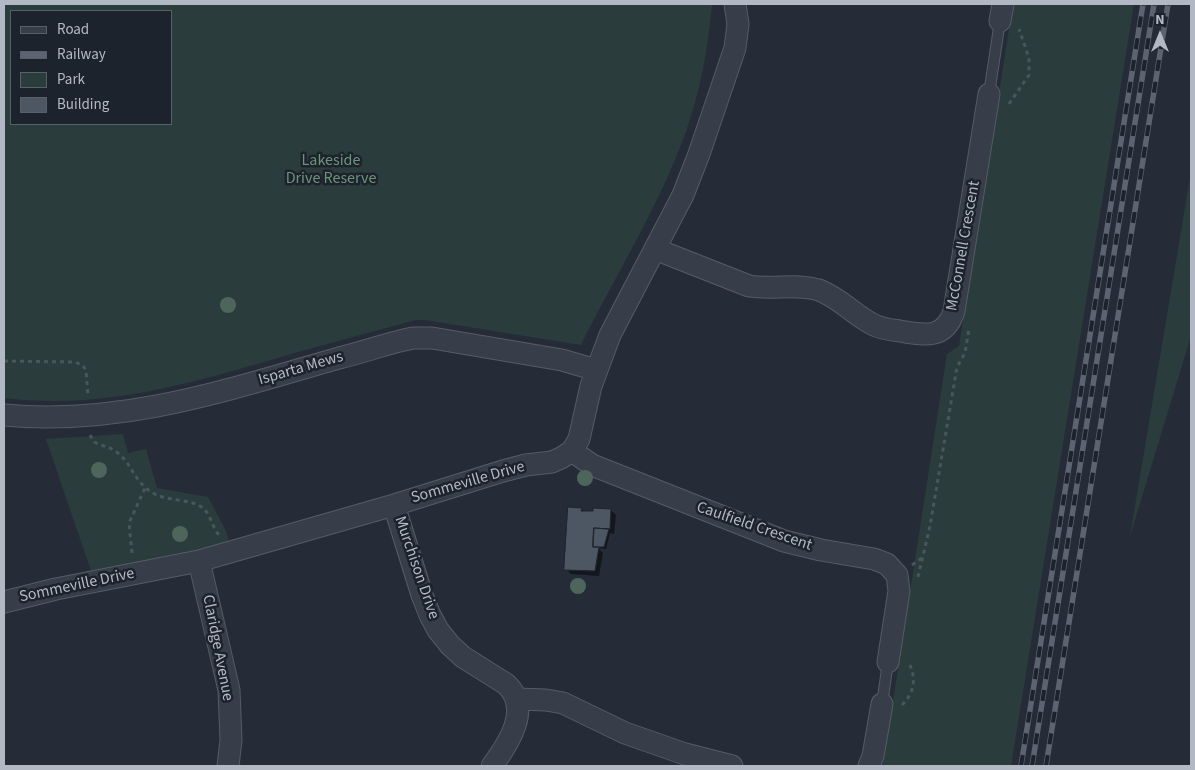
<!DOCTYPE html>
<html>
<head>
<meta charset="utf-8">
<style>
  body { margin:0 }
  #map { position:relative; width:1195px; height:770px; overflow:hidden; background:#252c38; font-family:"Source Sans 3",sans-serif }
  canvas { display:block }
  .frame { position:absolute; inset:0; border:5px solid #b3b9c4; pointer-events:none }
  .legend { position:absolute; left:10px; top:10px; width:162px; height:115px; box-sizing:border-box; background:#1d232d; border:1px solid #595f69; margin:0; padding:6px 9px; list-style:none; font-size:15px; color:#b3b9c4 }
  .legend li { display:flex; align-items:center; gap:10px; height:25px }
  .legend b { width:25px; border:1px solid #595f69 }
  .north { position:absolute; left:1135px; top:10px; width:50px; height:50px; -webkit-text-stroke:4px #1d232d; paint-order:stroke; rotate:0deg; font-size:14px; font-weight:700; line-height:20px; text-align:center; color:#b3b9c4 }
  .north::after { content:''; display:block; margin:auto; width:18px; height:22px; background:#b3b9c4; clip-path:polygon(50% 0,100% 100%,50% 72%,0 100%) }
</style>
</head>
<body>
<div id="map">
<canvas width="1195" height="770"></canvas>
<div class="frame"></div>
<ul class="legend">
<li><b style="height:6px;background:#383e49"></b>Road</li>
<li><b style="height:6px;background:#5d6471"></b>Railway</li>
<li><b style="height:14px;background:#2b3c3d"></b>Park</li>
<li><b style="height:14px;background:#4d5663"></b>Building</li>
</ul>
<div class="north">N</div>
</div>
<script>
const c = document.querySelector('canvas').getContext('2d');
c.lineJoin = 'round';
function fillPath(path, color) { c.fillStyle = color; c.fill(path, 'evenodd'); }
function trace(path, color, width, dash) { c.strokeStyle = color; c.lineWidth = width; c.lineCap = dash ? 'butt' : 'round'; c.setLineDash(dash || []); c.stroke(path); }
function drawText(font, color, halo, rows, align = 'center') {
  c.font = font + ' "Source Sans 3",sans-serif'; c.lineWidth = 5; c.setLineDash([]); c.textBaseline = 'middle'; c.strokeStyle = halo; c.fillStyle = color; for (const [text, x, y, turn = 0] of rows) {
    c.save(); c.translate(x, y); c.rotate((+turn || 0) * Math.PI / 180); c.textAlign = isNaN(turn) ? turn : align; if (halo) c.strokeText(text, 0, 0); c.fillText(text, 0, 0); c.restore();
  }
}
fillPath(new Path2D(`
  M4,4H712C708,50 700,93 684,137C657,210 615,276 581,345L425,320H416C376,331 337,341 298,352C203,380 104,411 4,398ZM11,11H171V124H11Z
  M1013,4H1134L1011,766H883L947,354L959,346Z
  M1191,172V336L1130,536Z
  M123,434L128,453L146,449L157,488L208,497L226,531L229,542L203,550L91,571L46,439Z`), '#2b3c3d');
fillPath(new Path2D(`
  M581,509L584,512L611,510L616,515L614,534L610,533L606,549L598,548L603,553L599,576L571,574L566,569Z`), '#0007');
const building = new Path2D(`
  M568,507L582,508L581,511H593V508L611,509L610,529L594,528L593,547H599L595,571L564,570Z
  M594,528L609,529L604,547H593Z`);
fillPath(building, '#4d5663');
trace(building, '#1f252f', 1);
const lane = new Path2D(`
  M989,94L1000,21
  M882,704L888,662`);
const street = new Path2D(`
  M1000,21L1003,4
  M655,249L749,286C772,290 796,283 819,290C840,298 854,315 874,325C882,329 892,330 900,331C924,335 945,340 954,311L989,94
  M4,415C122,426 227,390 339,358C364,352 388,343 413,338H432L562,360L596,370
  M572,451L592,465L784,541L821,550L874,559L887,564L897,575L899,591L888,662
  M394,505L422,595L430,615L438,630L450,645L463,657L506,684C532,708 509,743 492,766
  M199,561L229,690L231,740L228,766
  M4,602L56,589L199,561L394,505L503,471L526,465L552,462L561,458L572,451L579,439L591,386L610,335L683,195L699,154L735,48L738,24L735,4
  M517,699L546,700L563,703L625,733L685,754L732,766
  M869,766L873,756L882,704`);
trace(lane, '#565c66', 12);
trace(street, '#565c66', 23);
trace(new Path2D(`
  M1009,104L1029,75V58L1019,29
  M4,361L74,362C80,364 83,365 86,370L88,396
  M90,435L94,442C102,446 111,447 118,453C132,464 134,482 153,493C167,502 192,498 204,509C211,516 213,529 219,535
  M132,553L129,523L145,488
  M912,565L923,557
  M918,577L930,526L957,367L965,353L969,329
  M902,705C914,693 917,679 909,663`), '#48575a', 3, [4, 4]);
trace(lane, '#383e49', 10);
trace(street, '#383e49', 21);
const rail = new Path2D(`
  M1021,766L1143,4
  M1032,766L1154,4
  M1046,766L1168,4`);
trace(rail, '#5d6471', 5.5);
trace(rail, '#1d232d', 4, [11]);
c.fillStyle = '#4d655b';
for (const [x, y] of [
  [228,305],
  [99,470],
  [585,478],
  [180,534],
  [578,586]
]) { c.beginPath(); c.arc(x, y, 8, 0, 2 * Math.PI); c.fill(); }
drawText('16px', '#6d9378', '#1d232d', [
  ["Lakeside",331,161],
  ["Drive Reserve",331,179]
]);
drawText('16px', '#b3b9c4', '#1d232d', [
  ["McConnell Crescent",964,246,-80],
  ["Isparta Mews",301,369,-16],
  ["Sommeville Drive",468,483,-16],
  ["Caulfield Crescent",754,527,19],
  ["Murchison Drive",416,568,71],
  ["Sommeville Drive",77,586,-12],
  ["Claridge Avenue",217,648,79]
]);
</script>
</body>
</html>
